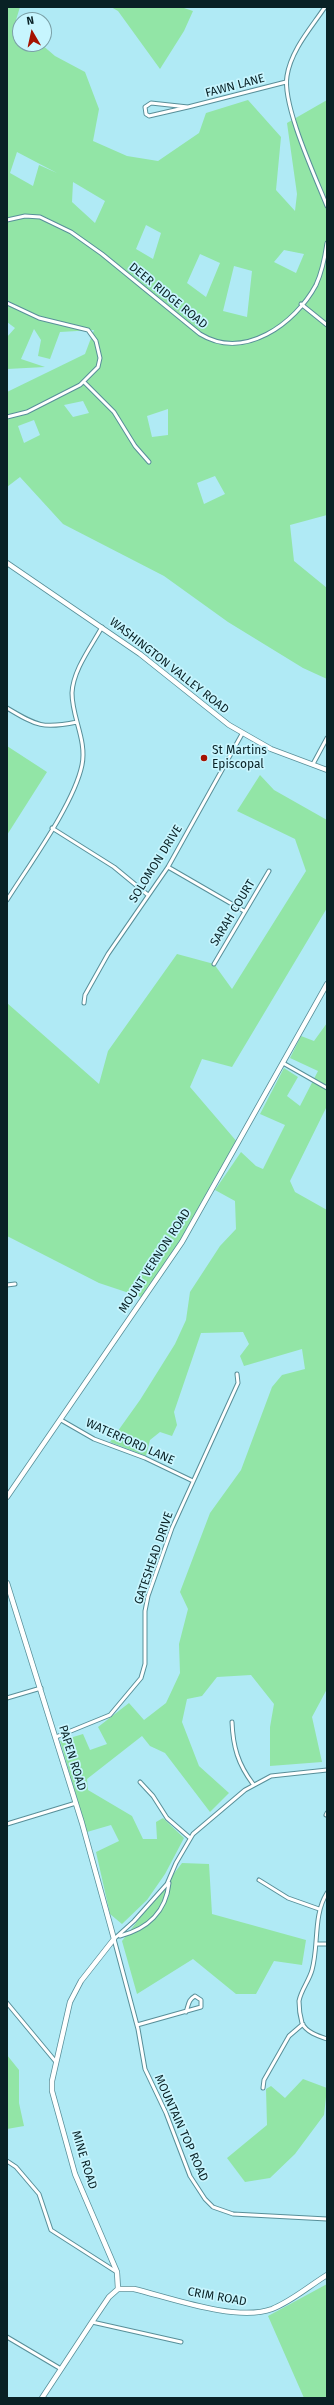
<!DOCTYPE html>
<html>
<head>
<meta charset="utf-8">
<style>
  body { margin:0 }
  #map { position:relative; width:334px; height:2405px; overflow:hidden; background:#b0eaf5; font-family:"Fira Sans",sans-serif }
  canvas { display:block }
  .frame { position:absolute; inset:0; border:8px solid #092125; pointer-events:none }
  .north { position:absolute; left:12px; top:12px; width:40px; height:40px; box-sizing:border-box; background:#c7f5fe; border:1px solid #7ba0a7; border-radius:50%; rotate:351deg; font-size:11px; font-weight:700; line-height:16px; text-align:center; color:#092125 }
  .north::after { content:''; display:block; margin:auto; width:14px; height:18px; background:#a51200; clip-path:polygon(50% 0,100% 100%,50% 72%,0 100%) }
</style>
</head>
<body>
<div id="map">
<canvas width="334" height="2405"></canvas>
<div class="frame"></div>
<div class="north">N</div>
</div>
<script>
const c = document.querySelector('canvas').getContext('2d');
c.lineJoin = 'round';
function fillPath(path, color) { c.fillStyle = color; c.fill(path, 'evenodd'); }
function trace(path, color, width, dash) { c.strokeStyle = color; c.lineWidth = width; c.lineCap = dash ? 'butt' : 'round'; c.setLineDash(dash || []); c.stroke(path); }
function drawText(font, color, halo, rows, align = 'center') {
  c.font = font + ' "Fira Sans",sans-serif'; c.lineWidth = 3.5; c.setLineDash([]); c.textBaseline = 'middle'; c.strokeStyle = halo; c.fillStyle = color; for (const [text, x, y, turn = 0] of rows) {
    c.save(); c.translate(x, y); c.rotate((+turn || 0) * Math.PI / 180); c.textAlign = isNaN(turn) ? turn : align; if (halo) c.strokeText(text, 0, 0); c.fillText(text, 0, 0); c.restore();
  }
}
fillPath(new Path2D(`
  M7,7H20L16,20L20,24V44H41L55,56L85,72L99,109L93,141L127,156L158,161L199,133L206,113L248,100L281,137L276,190L295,211L297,194L287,123L327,100V515L290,525L294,561L327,588V679L303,668L228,622L164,576L63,524L20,477L7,487V392L85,354L94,330L60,332L50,359L38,356L41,340L34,329L21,359L45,367L7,369V337L15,328L7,322ZM17,152L57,173L39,165L33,186L10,173ZM73,182L105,201L95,223L72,202ZM146,225L161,233L153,259L136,249ZM284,250L304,254L296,273L274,262ZM200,254L220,263L206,297L187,283ZM234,266L252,271L247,317L223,311ZM83,401L89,413L73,417L64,405ZM168,409V435L152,437L147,416ZM34,420L40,435L24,443L18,426ZM215,476L225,494L204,504L197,483Z
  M111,7H181L193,11L184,31L160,69L118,11Z
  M7,746L47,772L7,835Z
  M260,775L274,790L327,820V908L232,1067L202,1059L190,1087L238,1143L182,1242L144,1298L99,1283L7,1236V1003L99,1084L108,1051L177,954L214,964L232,989L306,871L295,839L237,811Z
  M327,1023V1106L290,1181L295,1192L327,1210V1689L312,1717L322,1762L270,1766V1727L274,1704L251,1675L217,1677L202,1696L187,1699L182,1722L199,1766L229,1793L210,1812L165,1753L150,1746L142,1736L87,1779L88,1790L132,1816L143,1839H157L156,1822L163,1818L184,1838L165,1874L147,1900L122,1924L110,1914L96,1852L119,1841L111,1825L87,1832L60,1741L83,1734L90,1750L107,1744L98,1727L129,1703L144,1720L166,1703L180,1673L179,1644L188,1609L180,1592L210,1513L241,1470L272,1387L282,1375L305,1369L302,1349L244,1366L240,1356L249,1344L243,1332L201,1333L174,1412L177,1425L172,1436L160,1432L150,1440L146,1456L110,1442L140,1400L175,1344L186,1320L190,1292L220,1246L236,1229L235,1201L215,1190L241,1152L256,1166L263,1169L285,1125L260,1114L284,1068L298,1077L287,1096L300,1106L318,1071L290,1058L301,1036L314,1041Z
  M182,1863L209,1864L212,1914L306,1940L302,1965L274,1961L256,1994H236L193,1959L137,1994L122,1941Z
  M7,2055L19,2070V2103L24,2126L7,2129Z
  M303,2079L327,2088L324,2115L295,2154L270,2178L245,2182L227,2158L267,2125L266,2089L271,2086L285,2098Z
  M327,2284V2398H304L268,2316Z`), '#92e5a6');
const street = new Path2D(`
  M325,7C311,28 291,50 287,76C282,105 315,176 327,206
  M151,103L188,107L149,116L146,114L145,107Z
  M188,107L286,82
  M7,220L25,216L40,217L71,232L102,254L200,334C244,361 295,324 316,285C322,272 325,257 327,243
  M7,303L39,318L88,330L96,341L100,358L98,367L80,385L27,412L7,417
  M301,304L327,325
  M84,382L114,412L135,446L149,462
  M7,708C37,726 43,729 77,722
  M313,764L327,738
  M52,828L114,867L148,895
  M168,867L244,911
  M7,900C29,865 74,804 82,765C87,740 72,718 72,693C73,670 91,647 102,627
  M214,964L269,871
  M84,1003L85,995L108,954L168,867L242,734
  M283,1063L327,1088
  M7,1285L15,1284
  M61,1420L94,1439L145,1458L193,1481
  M7,1698L41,1688
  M232,1722C233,1747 238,1764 253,1784
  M56,1737L110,1715L141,1678L145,1664V1611L148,1596L172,1528L238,1383L237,1374
  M327,1770L271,1776L245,1790L193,1834L176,1863L167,1884L134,1921L114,1939L138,2029L145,2069L166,2113L190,2176L205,2199L213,2207L233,2214L327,2219
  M140,1782L153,1796L167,1818L190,1838
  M326,1815L327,1813
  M7,1824L76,1803
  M259,1880L288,1898L319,1909
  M327,1893C313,1915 319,1945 312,1970C309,1981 301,1990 299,2001C299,2008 300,2016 302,2023C306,2032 318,2036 327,2039
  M120,1936C147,1929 166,1912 169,1883
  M317,1944H327
  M7,2003L56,2062
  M137,2025L201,2007V2000L195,1996C188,2000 189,2004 186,2012
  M263,2088L264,2080L289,2036L303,2024
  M7,2161L16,2167L39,2194L51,2230L115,2271
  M92,2322L181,2342
  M7,2337L61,2369`);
const secondary = new Path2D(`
  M7,563L140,654L229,725L271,749L327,770
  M7,1497L182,1242L327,984
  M7,1583L82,1823L114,1939L81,1981L70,2002L52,2081V2091L75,2174L117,2272L118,2289L109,2297L92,2322L42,2398
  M118,2289H134C171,2298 236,2322 272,2309C292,2301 309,2286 327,2275`);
trace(street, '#588f99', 5);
trace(secondary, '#588f99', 6);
trace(street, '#fff', 3);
trace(secondary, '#fff', 4.5);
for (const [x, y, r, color] of [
  [204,758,4,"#a51200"]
]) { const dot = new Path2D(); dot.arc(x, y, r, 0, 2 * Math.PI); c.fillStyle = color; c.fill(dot); trace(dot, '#c7f5fe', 1.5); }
drawText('12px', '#092125', '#c7f5fe', [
  ["FAWN LANE",235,86,-15],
  ["DEER RIDGE ROAD",168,296,39],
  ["WASHINGTON VALLEY ROAD",169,666,38],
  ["SOLOMON DRIVE",156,864,-58],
  ["SARAH COURT",233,913,-59],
  ["MOUNT VERNON ROAD",155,1261,-57],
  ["WATERFORD LANE",130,1442,24],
  ["GATESHEAD DRIVE",154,1558,-71],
  ["PAPEN ROAD",72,1758,73],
  ["MOUNTAIN TOP ROAD",181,2128,66],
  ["MINE ROAD",84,2160,73],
  ["CRIM ROAD",217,2297,10]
]);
drawText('12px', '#092125', '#c7f5fe', [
  ["St Martins",212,751],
  ["Episcopal",212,765]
], 'left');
</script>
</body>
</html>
